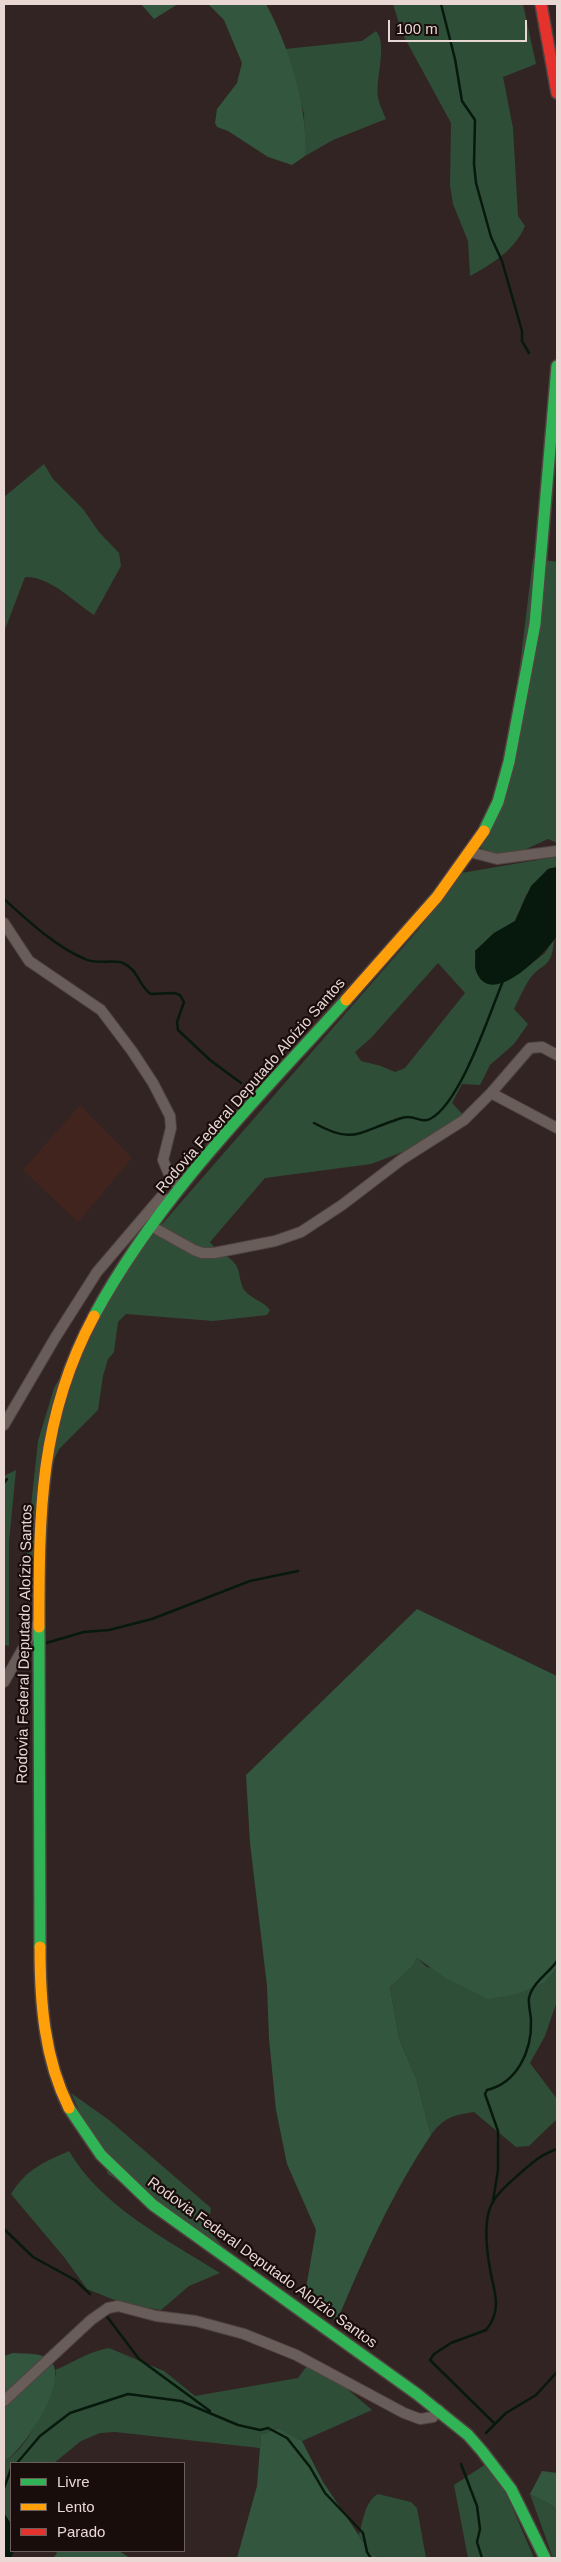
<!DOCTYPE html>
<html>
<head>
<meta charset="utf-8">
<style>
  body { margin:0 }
  #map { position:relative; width:561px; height:2562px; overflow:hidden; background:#322422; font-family:Arial,sans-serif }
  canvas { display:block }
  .frame { position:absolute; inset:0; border:5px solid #e9d7d3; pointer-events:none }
  .legend { position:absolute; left:10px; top:2462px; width:175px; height:90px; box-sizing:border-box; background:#190d0b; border:1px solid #6c5e5b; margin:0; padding:6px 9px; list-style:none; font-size:15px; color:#e9d7d3 }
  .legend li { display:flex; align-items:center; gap:10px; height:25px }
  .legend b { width:25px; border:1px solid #6c5e5b }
  .scale { position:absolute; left:388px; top:20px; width:139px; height:22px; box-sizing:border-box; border:2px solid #e9d7d3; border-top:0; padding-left:6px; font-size:15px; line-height:18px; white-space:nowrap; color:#e9d7d3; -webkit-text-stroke:4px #190d0b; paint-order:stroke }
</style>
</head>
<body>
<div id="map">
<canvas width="561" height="2562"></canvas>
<div class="frame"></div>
<ul class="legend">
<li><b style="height:6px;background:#30b455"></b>Livre</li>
<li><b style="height:6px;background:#ff9f0a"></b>Lento</li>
<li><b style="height:6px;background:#e5322d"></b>Parado</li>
</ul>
<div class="scale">100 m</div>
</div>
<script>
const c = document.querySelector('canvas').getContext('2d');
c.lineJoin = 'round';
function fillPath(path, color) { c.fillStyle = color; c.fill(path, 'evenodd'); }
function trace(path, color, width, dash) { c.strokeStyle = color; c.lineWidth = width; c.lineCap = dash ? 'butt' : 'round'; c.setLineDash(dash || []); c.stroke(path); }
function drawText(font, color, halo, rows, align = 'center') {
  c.font = font + ' Arial,sans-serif'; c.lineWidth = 4.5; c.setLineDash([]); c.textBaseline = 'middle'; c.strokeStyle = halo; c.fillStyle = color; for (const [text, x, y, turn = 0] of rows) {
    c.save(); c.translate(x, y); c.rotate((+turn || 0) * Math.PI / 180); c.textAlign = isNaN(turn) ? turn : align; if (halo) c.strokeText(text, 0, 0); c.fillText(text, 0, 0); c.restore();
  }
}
fillPath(new Path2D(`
  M80,1105L132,1158L78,1222L23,1170Z`), '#42241f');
fillPath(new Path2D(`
  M393,4H523L536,64L503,77L513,128L518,216L525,226C515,250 492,264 470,276L468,241L453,204L450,185L451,123L402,33Z
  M376,31C388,44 375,79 378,97C379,104 383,112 386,119L333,140L305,156L304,114L285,49L362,41Z
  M44,464L53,479L83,509L99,532L119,553L121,566L94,615C74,602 50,576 25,577L4,632V497Z
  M533,558L557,562V843L548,839L524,850L484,858L479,838L500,785L520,665Z
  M555,857L557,858V867L548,869L526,895L515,921L494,933L475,951V955L527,967L545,953L554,939C552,971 542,961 529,980C523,989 519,999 514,1009L528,1024L514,1044L490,1065L480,1085L462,1084L452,1103L468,1120L408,1150L371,1164L265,1178L210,1242C217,1252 229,1255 236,1265C241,1273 239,1284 245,1291C253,1300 262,1300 270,1310L267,1315L213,1321L126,1314L118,1322L114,1352L108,1359L103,1376L98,1410L59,1449L52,1464L35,1559L27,1581V1543L38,1441L54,1388L122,1270L419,929L461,873ZM438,963L465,993L405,1068L395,1072L381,1066L361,1061L355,1052L371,1038Z
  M16,1470L9,1542V1646L4,1645V1476Z
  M417,1958L427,1967L545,1982L557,1968V2001L545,2036L530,2063L557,2099V2119L529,2146L516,2147L474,2112C453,2115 443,2118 431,2135L416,2078L399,2038L390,1987L412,1967Z
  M71,2093L109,2120L211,2208L208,2229L232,2258L108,2174Z
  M69,2151C102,2207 166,2239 220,2273L189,2286L161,2310L127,2305L87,2289L64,2257L11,2194C27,2169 42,2163 69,2151Z
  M109,2348L164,2371L195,2396L298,2378L312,2359L372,2410L302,2441L277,2428L261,2435L260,2448L115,2432L100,2433L81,2441L54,2463H11V2524L4,2513V2462C33,2444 44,2405 56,2374L55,2370C75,2362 87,2352 109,2348Z
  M486,2464L506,2493L534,2558H468L454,2485Z
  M378,2494L411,2502L417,2508L426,2558H379L370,2552L359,2535C363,2521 365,2501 378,2494Z
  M530,2494L553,2506L557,2512V2558H553Z`), '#2f4e38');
fillPath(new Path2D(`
  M141,4H178L154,19Z
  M208,4H266C288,44 309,110 305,156L292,165L268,157L228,131L217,127L215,123L217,109L237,83L242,63L224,20Z
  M417,1609L557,1676V1968L545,1982L517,1994L488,1999L447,1979L417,1958L412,1967L390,1987L399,2038L416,2078L431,2135C392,2193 364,2257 337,2321L304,2300L316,2230L287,2164L276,2110L269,2039L267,1986L250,1843L246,1775Z
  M13,2353C24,2354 41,2352 50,2360C71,2380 23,2451 4,2462V2356Z
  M278,2428L302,2441L323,2482L370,2552L379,2558H237L257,2486L261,2435Z
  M542,2471L557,2473V2512L553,2506L530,2494Z
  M55,2551H119L130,2558H53L57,2553Z`), '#32563e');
fillPath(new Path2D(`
  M557,867C557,877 560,932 557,936C546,952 491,1011 476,971C474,965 476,957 475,951L494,933L515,921L531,886L548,869Z
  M4,2513L11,2524V2551H14L11,2558H4Z`), '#07190d');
trace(new Path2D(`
  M441,4L455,59L462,101L475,120L474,164L476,183L491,237L502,261L522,331V341L529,353
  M4,899C27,920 56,947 85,959C97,965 115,959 123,963C139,970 139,987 151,994L174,993L180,995L184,1002L177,1022L178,1030L210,1060L241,1083
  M314,1123C352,1144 357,1133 393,1121C398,1119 404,1117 408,1117C417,1117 422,1123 430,1119C461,1103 490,1012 503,981
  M4,1483L7,1479
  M46,1643L84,1632L109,1630L152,1619L250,1581L298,1571
  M493,2201L498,2170V2131L485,2094L487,2090C517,2083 532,2051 531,2021C531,2014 528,2005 529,1998C532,1983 549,1973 557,1961
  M4,2229L33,2257L75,2280L90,2294
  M105,2314L139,2359L210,2411
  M494,2423L430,2360L434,2354L451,2343L486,2330C503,2309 494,2292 490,2269C487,2252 484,2224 490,2208C495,2195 507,2185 517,2176C532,2163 538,2156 557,2149
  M486,2433L506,2413L536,2395L557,2372
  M17,2463L40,2436L70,2413L128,2394L181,2401L238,2425L260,2430L268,2428L287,2438L310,2467L325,2493L363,2533L367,2552L371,2558
  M461,2464L477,2506L480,2529L477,2542L482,2558
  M4,2488L11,2469`), '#07190d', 2.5);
const street = new Path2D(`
  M470,852L497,859L557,851
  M4,923L29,961L101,1010L132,1051L153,1083L170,1116L171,1128L163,1160L168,1172L179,1187
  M491,1093L557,1128
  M151,1226L194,1250L202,1253H214L275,1241L301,1232L342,1205L401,1160L464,1120L491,1093L530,1048L542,1047L557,1055
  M4,1425L55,1338L97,1272L161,1197L170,1201
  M4,1682L38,1622
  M4,2401L91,2320L108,2308L118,2306L156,2316L196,2321L244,2334L296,2355L404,2413L420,2419L433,2417L439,2410`);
const fast = new Path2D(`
  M484,831L498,802L509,762L535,624L557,366
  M94,1316C158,1197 256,1100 346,1000
  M39,1627L40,1947
  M69,2108L101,2155L153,2205L417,2394L468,2435L482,2451L511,2489L545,2558`);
const slow = new Path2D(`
  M346,1000L437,897L484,831
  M39,1627C39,1514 39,1418 94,1316
  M40,1947C40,2002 44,2058 69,2108`);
const jam = new Path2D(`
  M541,4L557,93`);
trace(street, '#4f4240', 12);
trace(fast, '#4f4240', 14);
trace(slow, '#4f4240', 14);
trace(jam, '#4f4240', 14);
trace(street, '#695d5a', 10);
trace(fast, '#30b455', 11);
trace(slow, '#ff9f0a', 11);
trace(jam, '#e5322d', 11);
drawText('15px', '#e9d7d3', '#190d0b', [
  ["Rodovia Federal Deputado Aloízio Santos",251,1086,-49],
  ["Rodovia Federal Deputado Aloízio Santos",25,1644,-89],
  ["Rodovia Federal Deputado Aloízio Santos",262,2263,36]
]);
</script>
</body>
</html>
